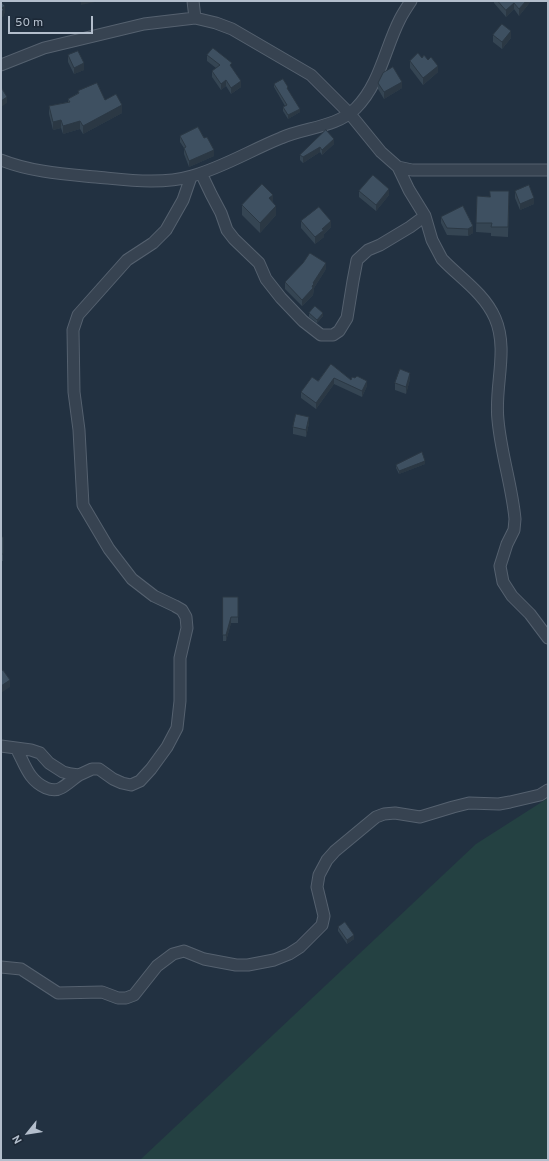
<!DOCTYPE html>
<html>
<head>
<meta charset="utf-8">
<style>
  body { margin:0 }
  #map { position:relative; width:549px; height:1161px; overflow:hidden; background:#223141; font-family:Overpass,sans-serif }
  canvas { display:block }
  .frame { position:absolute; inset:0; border:2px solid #b3becc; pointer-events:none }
  .north { position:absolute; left:8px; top:1113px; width:40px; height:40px; -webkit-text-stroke:3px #1c2836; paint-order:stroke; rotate:240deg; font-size:11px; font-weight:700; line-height:16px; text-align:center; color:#b3becc }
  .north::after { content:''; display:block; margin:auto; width:14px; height:18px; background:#b3becc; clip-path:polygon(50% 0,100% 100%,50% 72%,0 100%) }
  .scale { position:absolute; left:8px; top:16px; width:85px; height:18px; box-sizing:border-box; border:2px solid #b3becc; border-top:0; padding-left:5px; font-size:12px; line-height:14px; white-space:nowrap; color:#b3becc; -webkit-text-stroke:3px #1c2836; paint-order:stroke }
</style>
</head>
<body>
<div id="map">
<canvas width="549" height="1161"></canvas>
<div class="frame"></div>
<div class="north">N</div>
<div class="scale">50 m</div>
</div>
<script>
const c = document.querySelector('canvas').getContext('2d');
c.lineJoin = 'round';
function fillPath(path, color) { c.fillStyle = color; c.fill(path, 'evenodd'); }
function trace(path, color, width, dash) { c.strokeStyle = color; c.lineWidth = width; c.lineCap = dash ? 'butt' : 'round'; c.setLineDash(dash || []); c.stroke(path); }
fillPath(new Path2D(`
  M548,798V1160H140L476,844Z`), '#244142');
const minor = new Path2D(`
  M193,1L195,18
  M1,65L44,48L144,24L195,18L216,23L232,29L311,75L350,114L381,152L398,167L412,170H548
  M1,160C31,172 64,174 96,177C128,180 161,185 192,176C224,167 251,150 281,138C305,127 336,128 356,108C380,84 385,48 400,19C403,13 407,7 411,1
  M398,167L409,190L425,216L432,240L442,259C460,278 484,293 495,318C509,350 494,387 498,420C501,454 512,486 515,519L514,530L507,544L500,566L503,582L512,596L530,614L548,638
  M201,173L211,194L221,213L227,230L234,239L259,263L266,279L281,298L303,321L321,335H333L339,331L347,318L353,281L357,260L368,250L380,245L410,227L425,216
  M1,746L31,750L40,753L49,763L63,772L71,774L79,775L92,769H99L113,779L122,783L131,785L140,781L151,769L167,747L177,728L180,701V658L187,628L186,617L182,610L175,606L154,596L132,579L109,549L83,505L79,430L74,392L73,330L78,315L127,260L153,243L166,230L183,200L191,177
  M16,748C25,764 28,780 46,788C51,790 56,791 61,788C67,785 73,779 79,775
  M1,967L21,969L58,993L102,992L118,998H126L134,995L157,966L173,954L184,951L204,959L236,965H248L274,960L289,954L300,947L322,925L324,916L317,887L319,875L327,860L335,851L376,817L384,814L395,813L420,817L453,807L469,803L499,804L510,802L540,795L548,790`);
trace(minor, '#55616f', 13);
trace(minor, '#374351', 11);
fillPath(new Path2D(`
  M494,1H531L519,16L514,9L506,17L494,3Z
  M493,35L511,38L502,49L493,42Z
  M68,55L84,70L74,74L68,62Z
  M207,55L232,68L241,87L231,94L226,86L221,90L212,77V71L216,68L207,61Z
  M422,58L428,60L438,72L423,85L410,68V61Z
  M378,83L402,88L384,99L378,89Z
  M274,84L288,90L300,112L288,119L283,111V107L285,106L274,87Z
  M78,91L105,100L122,113L83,134L80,129L63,134L61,128L53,130L49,114V106L68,102V99L78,93Z
  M326,130L334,144L322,155L320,152L303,163L300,160V155Z
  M180,136L204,138L214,156L189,167L184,154V148L180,142Z
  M359,191L389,195L376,211L359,197Z
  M515,191L534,204L520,210L515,198Z
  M477,196L490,197L509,201L508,237L491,236V233L476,232Z
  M242,205L276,215L260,233L242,215Z
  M463,206L473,233L468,236L447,235L441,223V217Z
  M301,221L331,227L324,234V237L315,244L301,228Z
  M326,269L314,288L313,295L302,306L285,289V282Z
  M309,313L323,316L317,323L309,317Z
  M331,364L351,380L367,386L362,397L334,384L316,409L301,398V392L318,381Z
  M410,379L406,394L395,390V383Z
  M309,423L306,437L293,434V427Z
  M425,464L399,474L396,468V465Z
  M1,537H3V561H1Z
  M223,597H238V623H231L226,641H223Z
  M338,927L354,939L347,944L338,931Z`), '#354553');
fillPath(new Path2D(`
  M81,1H100L81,5Z
  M526,1H531L519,16V9Z
  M514,3V9L506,17V10Z
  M5,6V13L4,14V16L1,18V12L2,8Z
  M511,31V38L502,49V42Z
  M84,63V70L74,74V68Z
  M438,66V72L423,85V78Z
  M226,80V86L221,90V84Z
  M241,81V87L231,94V88Z
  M402,82V88L384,99V92Z
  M7,97V103L1,107V101Z
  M122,105V113L83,134V126Z
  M300,109V112L288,119V115Z
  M61,120V128L53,130V122Z
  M80,121V129L63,134V126Z
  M334,139V144L322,155V150Z
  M320,147V152L303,163V157Z
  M214,150V156L189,167V161Z
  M389,189V195L376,211V205Z
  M273,195V204L269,198Z
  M534,198V204L520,210V204Z
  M276,206V215L260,233V223Z
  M331,221V227L324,234V237L315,244V237L322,229Z
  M473,226V233L468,236V229Z
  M326,263V269L314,288L313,295L302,306V300L312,286L313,283Z
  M323,313V316L317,323V320Z
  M410,373V379L406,394V387Z
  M334,378V384L316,409V403Z
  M367,381V386L362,397V391Z
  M309,417V423L306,437V430Z
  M425,461V464L399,474V471Z
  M231,617V623L226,641V635Z
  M10,680V687L1,693V686Z
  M354,935V939L347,944V940Z`), '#2b3844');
const building = new Path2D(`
  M498,1H526L519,9L514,3L506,10Z
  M1,2L5,6L2,8L4,10L1,12Z
  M502,24L511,31L502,42L493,35Z
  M213,48L232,63L230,65L241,81L231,88L226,80L221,84L212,71L220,65L207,55Z
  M78,51L84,63L74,68L68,55Z
  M418,53L422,58L424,55L428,60L431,57L438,66L423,78L410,61Z
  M393,67L402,82L384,92L378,83L383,73Z
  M283,79L288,87L287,88L300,109L288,115L283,107L287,105L274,84Z
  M97,83L105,100L116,94L122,105L83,126L80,121L63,126L61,120L53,122L49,106L70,102L68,99L79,93L78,91Z
  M1,87L7,97L1,101Z
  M198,127L204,138L207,137L214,150L189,161L184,148L186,147L180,136Z
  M326,130L334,139L322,150L320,147L303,157L300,155Z
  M373,175L389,189L376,205L359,191Z
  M262,184L273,195L269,198L276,206L260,223L242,205Z
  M529,185L534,198L520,204L515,191Z
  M490,191H509L508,227H491L492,223H476L477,196L490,197Z
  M463,206L473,226L468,229L447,228L441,217Z
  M319,207L331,221L322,229L324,230L315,237L301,221Z
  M310,253L326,263L313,283L314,284L312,286L313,288L302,300L285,282L303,263Z
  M315,306L323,313L317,320L309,313Z
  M331,364L351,380L352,377L355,378L357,376L367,381L362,391L334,378L316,403L301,392L312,377L318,381Z
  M400,369L410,373L406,387L395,383Z
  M296,414L309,417L306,430L293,427Z
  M422,452L425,461L399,471L396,465Z
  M1,537H3V554H1Z
  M223,597H238V617H231L226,635H223Z
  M3,670L10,680L1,686V672Z
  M345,922L354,935L347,940L338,927Z`);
fillPath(building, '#3e5061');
trace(building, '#2b3844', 1);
</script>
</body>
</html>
